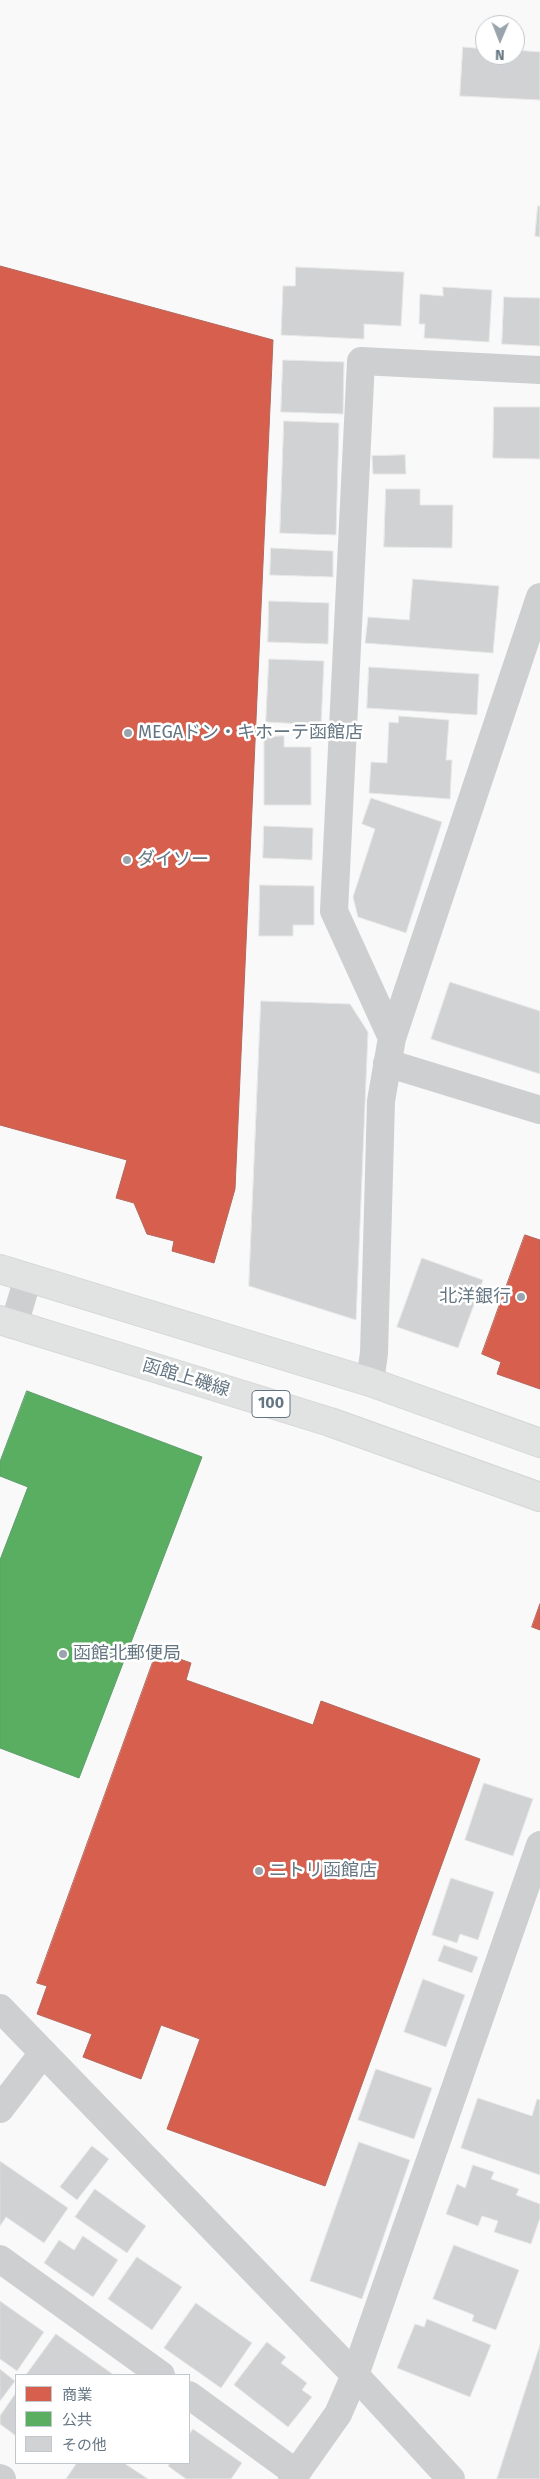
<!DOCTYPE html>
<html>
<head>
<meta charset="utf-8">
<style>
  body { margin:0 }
  #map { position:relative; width:540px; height:2479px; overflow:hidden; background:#f9f9f9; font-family:"Fira Sans","Noto Sans JP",sans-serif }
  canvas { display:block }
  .legend { position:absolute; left:15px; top:2374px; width:175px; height:90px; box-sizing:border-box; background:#fff; border:1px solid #c1c8cd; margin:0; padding:6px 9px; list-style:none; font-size:15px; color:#657683 }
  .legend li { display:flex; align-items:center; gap:10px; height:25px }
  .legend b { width:25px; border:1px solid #c1c8cd }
  .north { position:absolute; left:475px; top:15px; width:50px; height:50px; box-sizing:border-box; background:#fff; border:1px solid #c1c8cd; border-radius:50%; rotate:181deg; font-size:14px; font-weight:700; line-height:20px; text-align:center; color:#657683 }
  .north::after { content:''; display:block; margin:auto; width:18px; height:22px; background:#99a4ac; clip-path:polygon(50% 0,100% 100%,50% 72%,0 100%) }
</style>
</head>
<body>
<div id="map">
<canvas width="540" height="2479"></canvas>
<ul class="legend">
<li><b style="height:14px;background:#d6604d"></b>商業</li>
<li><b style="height:14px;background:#5aae61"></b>公共</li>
<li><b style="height:14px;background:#d0d2d3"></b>その他</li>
</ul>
<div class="north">N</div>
</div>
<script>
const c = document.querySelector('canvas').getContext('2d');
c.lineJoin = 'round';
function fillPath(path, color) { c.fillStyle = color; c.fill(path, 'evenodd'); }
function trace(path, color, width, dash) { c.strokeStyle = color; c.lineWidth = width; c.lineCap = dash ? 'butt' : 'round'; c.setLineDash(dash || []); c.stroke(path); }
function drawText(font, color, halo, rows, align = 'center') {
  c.font = font + ' "Fira Sans","Noto Sans JP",sans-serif'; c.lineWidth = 5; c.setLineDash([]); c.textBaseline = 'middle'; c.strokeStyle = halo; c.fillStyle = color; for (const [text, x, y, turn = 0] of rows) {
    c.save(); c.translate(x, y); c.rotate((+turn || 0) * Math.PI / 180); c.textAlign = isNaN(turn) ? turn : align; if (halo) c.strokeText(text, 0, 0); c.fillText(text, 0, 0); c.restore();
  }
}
const shops = new Path2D(`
  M0,266L273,340L235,1189L214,1263L172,1251L174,1241L147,1234L134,1203L116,1198L127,1160L0,1125Z
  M525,1235L540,1240V1389L497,1374L501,1362L482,1354Z
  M540,1604V1630L532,1627Z
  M157,1651L191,1663L186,1680L313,1725L321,1701L480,1759L325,2186L167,2129L200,2039L161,2025L141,2079L83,2057L92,2034L37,2014L47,1986L37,1983Z`);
fillPath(shops, '#d6604d');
trace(shops, '#b4675d', 1);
const public = new Path2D(`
  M27,1391L202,1457L79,1778L0,1748V1560L28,1487L0,1476V1462Z`);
fillPath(public, '#5aae61');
trace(public, '#5d9d6b', 1);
const building = new Path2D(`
  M463,47L485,49V55H515V50L540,52V100L460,96Z
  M538,206H540V237L535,236Z
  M296,267L404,272L401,326L364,324V339L281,335L283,286H295Z
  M443,287L492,290L489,342L424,338L425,324H419L420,294L443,296Z
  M504,297L540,298V346L502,344Z
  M283,360L344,362L343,414L281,412Z
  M494,407H540V459L493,458Z
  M284,421L339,423L336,535L280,533Z
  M405,455L406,474H373L372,456Z
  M386,489H420V505H453L452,548L384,547Z
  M271,548L333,551V577L270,575Z
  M413,579L499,586L493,653L365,643L368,617L409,620Z
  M269,601L329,603L328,644L268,642Z
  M269,659L324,661L321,725L266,722Z
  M369,667L479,674L477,715L367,708Z
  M399,716L449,720L446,760H452L450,799L369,793L371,762L387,763L389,722L398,723Z
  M284,736V747H311V805H264V737Z
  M371,798L442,822L406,933L358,917L353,897L375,829L362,824Z
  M264,826L313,828L312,860L263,858Z
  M260,885L314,886V925H293V936H259Z
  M450,982L540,1011V1074L431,1039Z
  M261,1001L350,1004L368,1032L356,1320L249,1286Z
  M422,1258L483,1280L458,1348L397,1327Z
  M484,1783L533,1799L513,1856L465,1840Z
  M451,1878L494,1892L478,1940L460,1934L457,1943L432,1935Z
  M444,1945L478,1957L472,1973L438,1961Z
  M423,1979L465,1995L446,2047L404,2032Z
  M376,2069L432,2088L414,2139L358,2120Z
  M478,2098L532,2116L537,2099L540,2100V2175L461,2148Z
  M359,2142L410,2160L362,2299L310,2281Z
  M92,2146L109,2159L77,2200L60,2187Z
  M0,2161L68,2208L44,2243L6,2217L0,2226Z
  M473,2165L494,2172L491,2179L519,2189L516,2195L540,2204V2218L531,2244L494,2232L498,2221L482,2216L478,2226L446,2214L457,2184L465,2188Z
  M95,2189L146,2226L127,2253L75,2217Z
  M83,2236L118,2260L93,2297L44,2263L59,2240L74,2250Z
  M454,2245L519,2270L496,2330L472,2321L474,2315L433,2299Z
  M137,2257L182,2287L152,2330L108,2299Z
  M0,2301L44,2332L17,2371L0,2359Z
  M196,2303L252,2343L221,2388L164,2348Z
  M427,2319L491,2345L470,2397L397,2368L415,2324L424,2327Z
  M56,2334L114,2375H26Z
  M267,2342L286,2357L281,2363L307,2383L302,2390L312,2397L288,2427L234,2385Z
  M540,2345V2479H497Z
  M0,2369L15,2381L0,2401Z
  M16,2393V2436L0,2424V2416Z
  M193,2429L242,2463L231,2479H186L168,2466L170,2463H189V2435Z
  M77,2463H124L148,2479H66Z`);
fillPath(building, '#d0d2d3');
trace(building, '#e8e8e8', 1);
const major = new Path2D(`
  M0,1269L370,1382L540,1443
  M0,1320L330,1422L540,1497`);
trace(major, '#d5d6d7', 30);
trace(new Path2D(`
  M392,1038L334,911L361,361L540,370
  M387,1063L540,1110
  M14,1325L28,1278
  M370,1382L374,1353L381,1101L392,1038L540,597
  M0,2008L355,2375L451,2479
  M0,2109L43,2053
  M0,2259L161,2375
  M189,2395L296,2473
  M0,2478L2,2479
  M292,2479L338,2414L355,2375L540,1845`), '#cecfd0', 28);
trace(major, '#e1e2e2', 28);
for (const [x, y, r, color] of [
  [128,733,5,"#99a4ac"],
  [127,860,5,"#99a4ac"],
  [521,1297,5,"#99a4ac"],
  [63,1654,5,"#99a4ac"],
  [259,1871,5,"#99a4ac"]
]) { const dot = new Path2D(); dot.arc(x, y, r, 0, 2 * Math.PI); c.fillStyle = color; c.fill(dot); trace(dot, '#fff', 2); }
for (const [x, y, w] of [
  [271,1404,38]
]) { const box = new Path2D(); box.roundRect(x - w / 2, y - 13.5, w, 27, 4); c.fillStyle = '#fff'; c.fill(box); trace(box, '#657683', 1); }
drawText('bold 16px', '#657683', null, [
  ["100",271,1404]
]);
drawText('18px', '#657683', '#fff', [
  ["MEGAドン・キホーテ函館店",138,733],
  ["ダイソー",137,860],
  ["北洋銀行",511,1297,"right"],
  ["函館北郵便局",73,1654],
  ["ニトリ函館店",269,1871]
], 'left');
drawText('18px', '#657683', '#fff', [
  ["函館上磯線",186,1378,17]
]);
</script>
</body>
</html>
